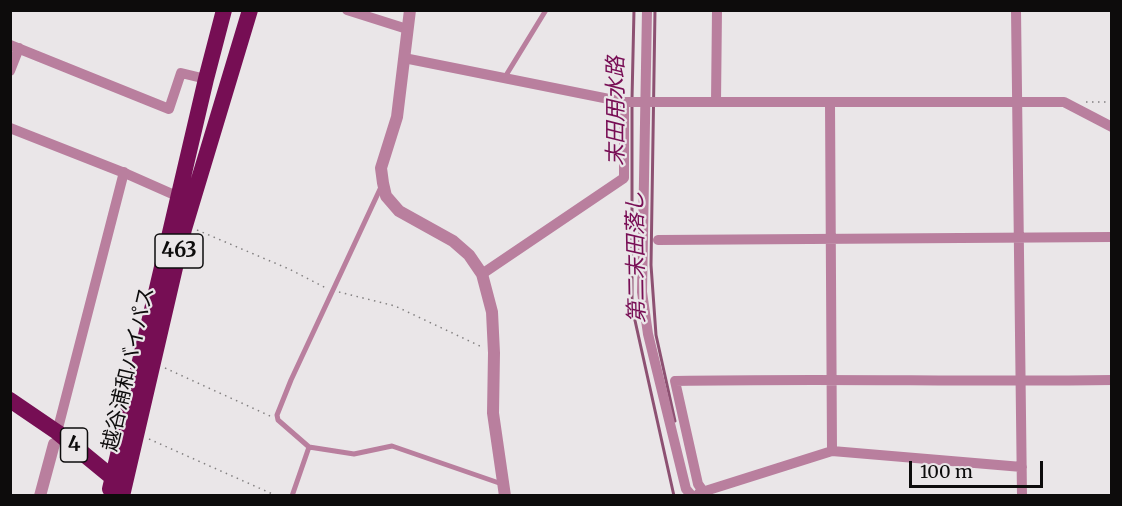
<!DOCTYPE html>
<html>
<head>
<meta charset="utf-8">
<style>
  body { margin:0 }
  #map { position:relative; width:1122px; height:506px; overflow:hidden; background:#eae6e8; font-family:Merriweather,serif }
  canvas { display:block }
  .frame { position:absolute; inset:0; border:12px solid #0d0c0c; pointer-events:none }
  .scale { position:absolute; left:909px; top:461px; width:134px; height:27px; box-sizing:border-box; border:3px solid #0d0c0c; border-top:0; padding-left:8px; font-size:18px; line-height:21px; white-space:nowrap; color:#0d0c0c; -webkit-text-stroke:4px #eae6e8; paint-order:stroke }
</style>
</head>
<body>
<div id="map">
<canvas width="1122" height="506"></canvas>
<div class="frame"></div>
<div class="scale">100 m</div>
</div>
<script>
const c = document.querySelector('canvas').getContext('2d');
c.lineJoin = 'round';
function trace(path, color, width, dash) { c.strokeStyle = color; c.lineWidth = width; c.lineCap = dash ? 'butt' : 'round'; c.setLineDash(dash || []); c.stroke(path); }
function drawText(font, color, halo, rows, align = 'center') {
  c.font = font + ' Merriweather,"Noto Sans JP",serif'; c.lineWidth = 4.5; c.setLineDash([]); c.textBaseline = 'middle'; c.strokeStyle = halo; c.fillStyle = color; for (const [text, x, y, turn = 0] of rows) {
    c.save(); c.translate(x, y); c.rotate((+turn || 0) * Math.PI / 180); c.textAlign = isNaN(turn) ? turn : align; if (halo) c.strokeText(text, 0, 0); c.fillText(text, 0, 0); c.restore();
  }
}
trace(new Path2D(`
  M655,10L651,265L656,335L675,421
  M632,99L634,10
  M632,106V307L674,496`), '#8d5172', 3);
trace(new Path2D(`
  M1086,102H1112
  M197,230L289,269L326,288
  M339,292L395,306L482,347
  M165,368L270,416
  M149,439L277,496`), '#838081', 1.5, [1.5, 4.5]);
trace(new Path2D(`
  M505,77L546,10
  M381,187L291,380L277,415L278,420L309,447L354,454L392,446L502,484
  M292,496L309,447`), '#b97f9e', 5);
trace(new Path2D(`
  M347,10L407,29
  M647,10L642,292L648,334L686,489L692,496
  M1016,10L1022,496
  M10,45L169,109L181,73L206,79
  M404,58L624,102H1064L1112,127
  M10,71L19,48
  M716,102L717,10
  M830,103L832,451
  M10,128L127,174L179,197
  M658,240L1112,237
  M482,274L624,178V102
  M57,432L124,172
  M703,491L698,484L675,381C821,378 966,382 1112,380
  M699,493L832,451L1022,467`), '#b97f9e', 10);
trace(new Path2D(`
  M410,10L397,117L381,168L383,183L386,196L399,211L453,241L469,255L482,274L492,312L494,353L493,413L505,496
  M40,496L54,444`), '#b97f9e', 12);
trace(new Path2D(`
  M10,400L57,432L119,483
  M110,489L206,79L224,10
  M122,496L184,229L250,10`), '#760e54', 16);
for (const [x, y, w] of [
  [179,251,48],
  [74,445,27]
]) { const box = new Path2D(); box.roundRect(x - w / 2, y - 17, w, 34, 4.5); c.fillStyle = '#eae6e8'; c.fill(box); trace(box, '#0d0c0c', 1.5); }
drawText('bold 20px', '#0d0c0c', null, [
  ["463",179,251],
  ["4",74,445]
]);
drawText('21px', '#0d0c0c', '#eae6e8', [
  ["越谷浦和バイパス",129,369,-77]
]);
drawText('italic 22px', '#780e55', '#eae6e8', [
  ["末田用水路",617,111,-90],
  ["第二末田落し",637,257,-91]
]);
</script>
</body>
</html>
